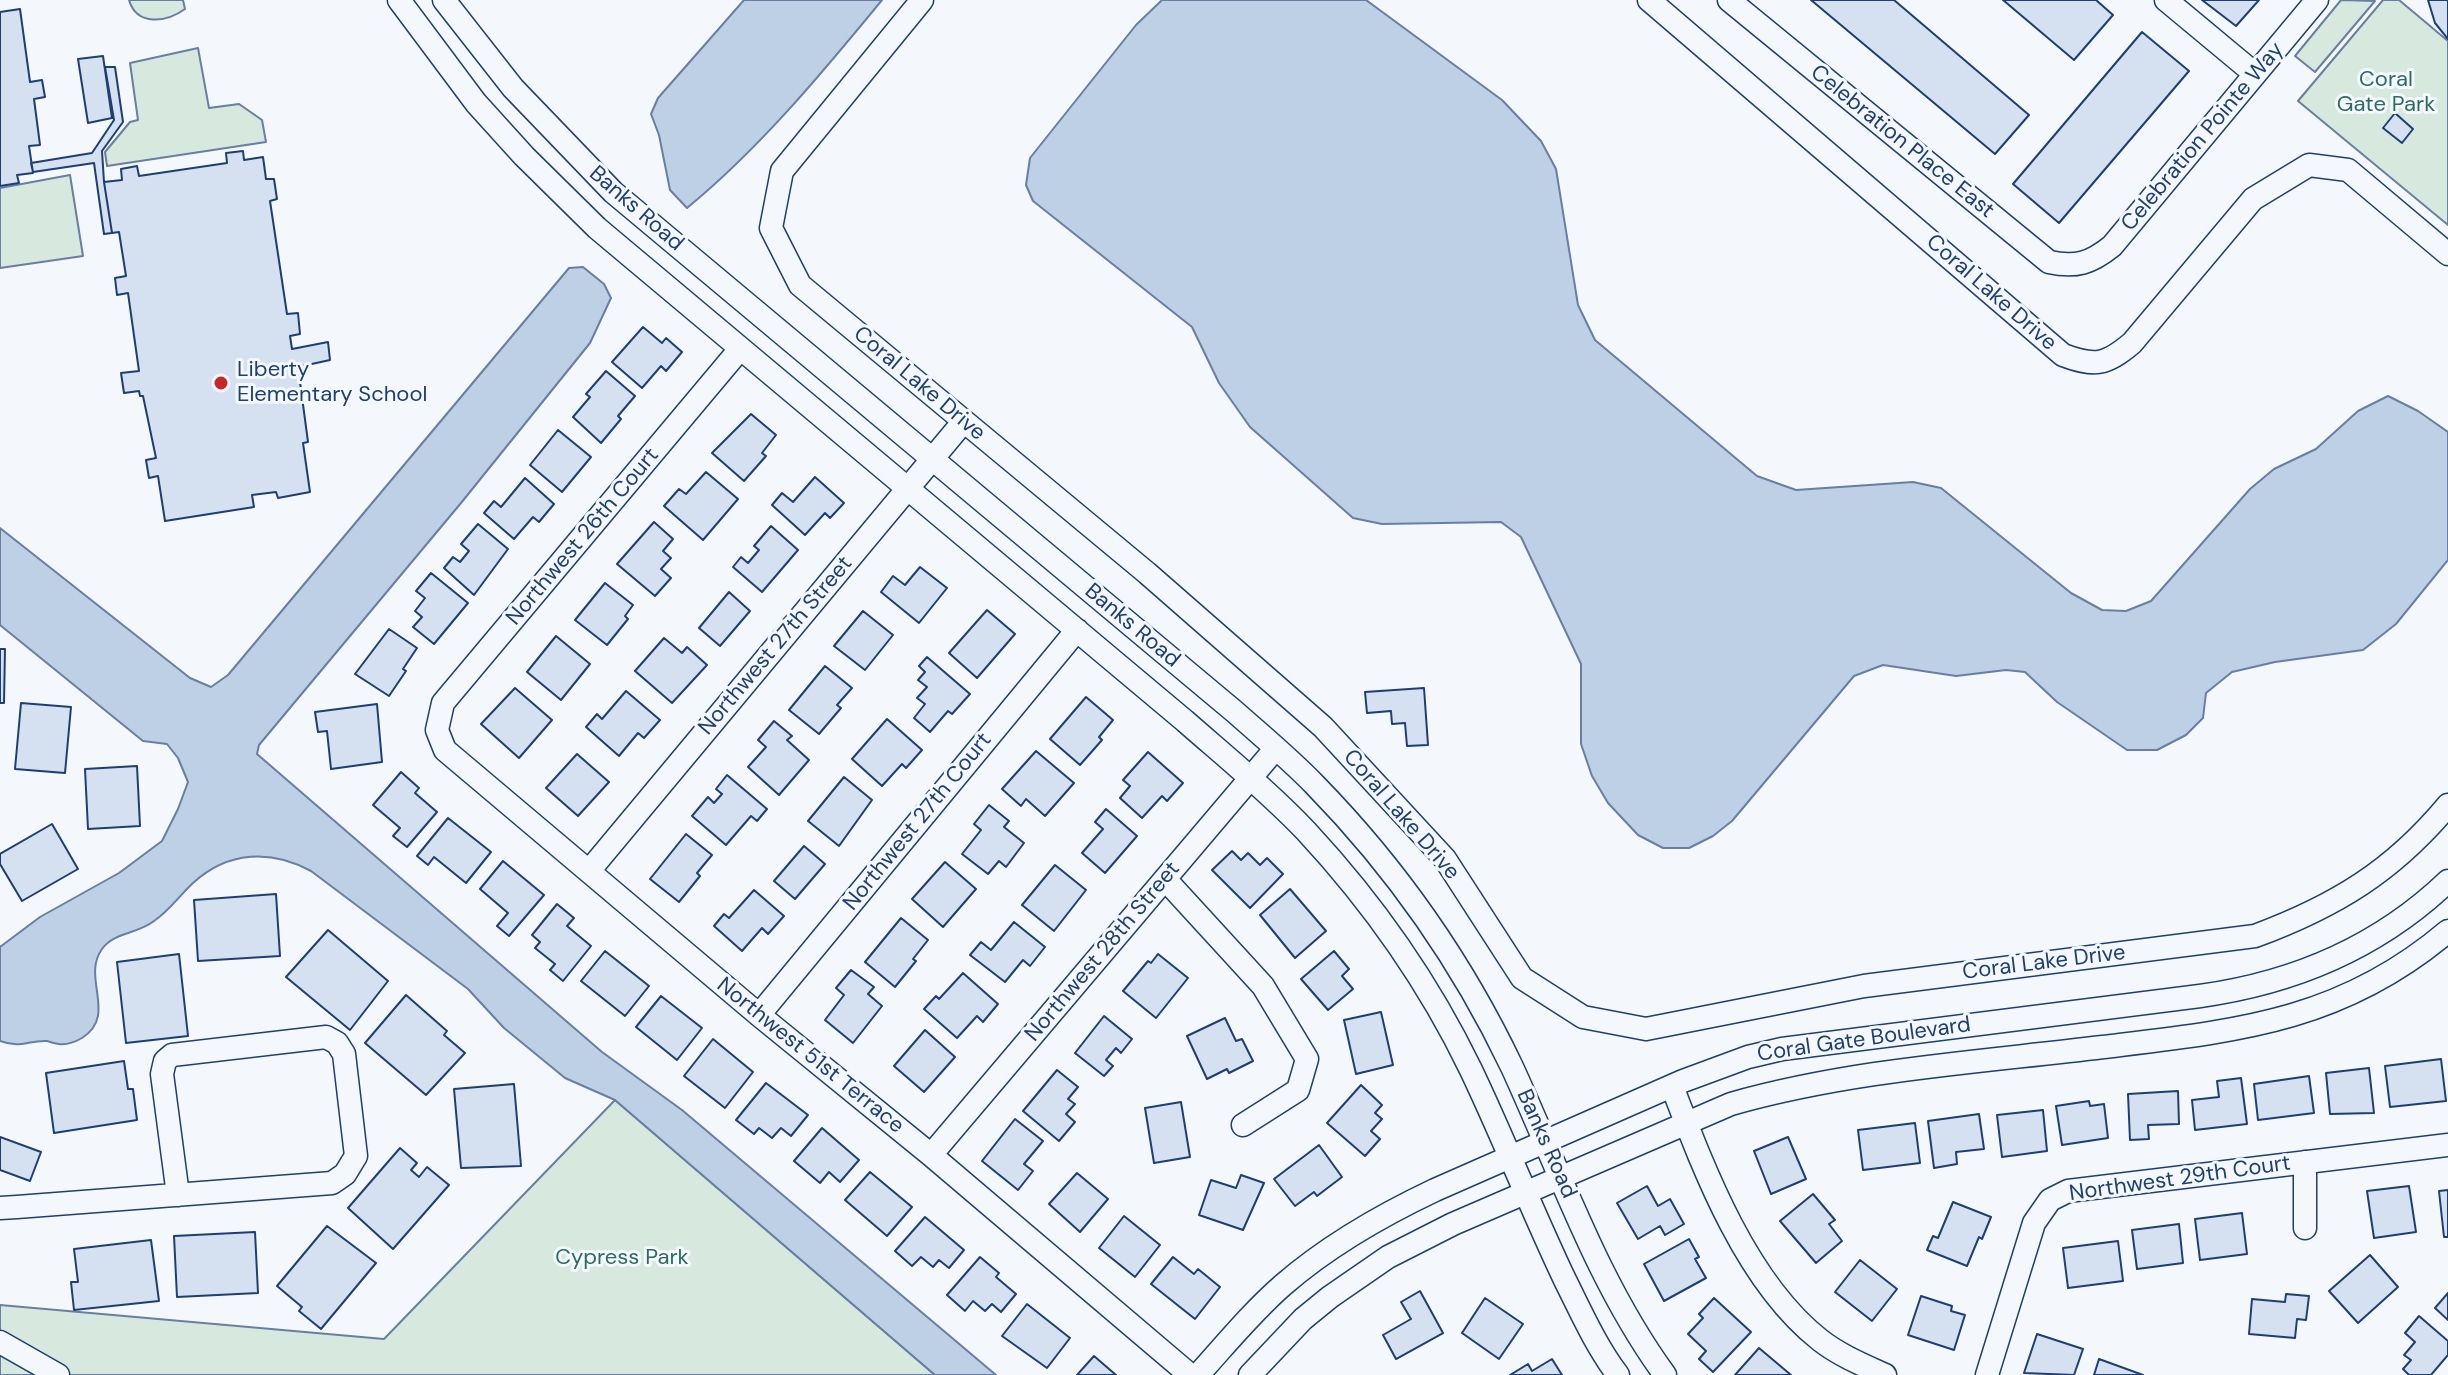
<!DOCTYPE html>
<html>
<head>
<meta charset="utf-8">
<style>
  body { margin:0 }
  canvas { display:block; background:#f4f7fb }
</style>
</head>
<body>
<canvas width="2448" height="1375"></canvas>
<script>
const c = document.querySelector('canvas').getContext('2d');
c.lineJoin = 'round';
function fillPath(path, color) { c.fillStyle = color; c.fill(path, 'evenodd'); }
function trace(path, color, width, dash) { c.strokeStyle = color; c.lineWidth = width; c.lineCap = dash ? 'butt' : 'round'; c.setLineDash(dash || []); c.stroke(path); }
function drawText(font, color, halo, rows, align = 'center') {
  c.font = font + ' "DM Sans",sans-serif'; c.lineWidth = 6; c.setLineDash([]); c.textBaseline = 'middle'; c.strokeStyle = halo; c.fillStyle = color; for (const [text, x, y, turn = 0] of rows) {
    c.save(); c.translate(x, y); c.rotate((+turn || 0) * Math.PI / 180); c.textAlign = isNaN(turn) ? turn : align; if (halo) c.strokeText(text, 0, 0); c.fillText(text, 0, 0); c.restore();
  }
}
const green = new Path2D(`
  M129,0H183L185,9C167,22 137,27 129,0Z
  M2341,0L2375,1L2315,72L2295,56Z
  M2383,0H2399L2448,41V225L2298,101Z
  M198,48L209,108L239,104L262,120L266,142L107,166L105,152L130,122L138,120L130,63Z
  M70,175L83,256L0,268V188Z
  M615,1100L935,1375H0V1305L384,1339Z`);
fillPath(green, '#d7e8df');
trace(green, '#687fa3', 2);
const water = new Path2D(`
  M744,0H882C822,73 760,148 687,208L670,190L659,135L651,114L658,98Z
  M1162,0H1366L1502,100L1541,141L1556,169L1578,305L1595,340L1757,476L1796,490L1913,482L1941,488L2071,593L2102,610L2126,611L2151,601L2250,489L2274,469L2316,449L2358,411L2388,396L2418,411L2448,432V560L2396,624L2363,650L2275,662L2232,672L2206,693L2203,718L2186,735L2157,750H2127L2057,702L2025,672L2006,670L1956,676L1883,665L1854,676L1732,821L1713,836L1689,848H1663L1638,835L1608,803L1592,776L1581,744V664L1521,537L1501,522L1382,524L1353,518L1250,427L1219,383L1192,327L1033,201L1026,185L1030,158L1136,25Z
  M583,267L604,284L611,298L590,343L461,503L259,745L257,754L602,1052L682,1110L996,1375H935L615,1100L565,1078L504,1028L468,989L311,871C271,849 228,851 193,883C180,895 169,911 154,921C138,934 114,932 102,949C81,978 118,1015 82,1038C75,1042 67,1045 59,1044C55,1044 51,1042 47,1041C28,1040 21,1049 0,1041V947L40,917L119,873L162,841L178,809L188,782L178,758L167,744L143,741L0,625V528L190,678L211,687L228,675L569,268Z`);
fillPath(water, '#bed0e5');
trace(water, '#687fa3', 2);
const building = new Path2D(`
  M1811,0H1894L2029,115L1995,154Z
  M2003,0H2096L2113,15L2074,60Z
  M2202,0H2259L2236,26Z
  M2428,0H2448V39L2435,23Z
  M20,9L30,82L42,80L45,97L34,99L40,145L29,146L33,173L17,175L19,183L0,186V12Z
  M2142,32L2189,71L2059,223L2013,184Z
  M103,56L112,118L88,123L78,59Z
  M105,67H115L123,122L102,151L104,182L112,233L104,234L94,163L33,172L31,163L92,153L114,120Z
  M2395,113L2413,129L2402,143L2383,128Z
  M243,151L244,160L263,157L266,179H274L277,199L270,201L287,314L298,313L300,334L290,336L292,349L328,342L330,360L298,367L308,442L303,443L310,492L278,498L276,492L252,495L254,507L165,521L158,476L149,478L146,460L156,458L143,396H140L139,391L124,393L121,373L139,371L128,293L117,295L115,278L126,276L119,232L112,233L104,182L122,180L121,169L137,166L139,176L227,163L226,153Z
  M643,327L662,343L666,338L682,352L666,371L661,366L642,388L612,362Z
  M606,371L635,396L618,416L621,419L601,443L573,417L590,397L586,394Z
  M751,414L776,435L762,453L766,456L744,481L712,453Z
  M558,430L591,457L562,492L530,465Z
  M706,472L738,499L703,540L664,506L679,489L686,494Z
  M815,477L844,503L830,518L825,513L805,535L772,505L782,493L793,502Z
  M525,478L554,504L539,522L533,517L514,539L484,513L494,501L501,507Z
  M654,522L673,539L663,551L671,558L661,569L671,578L655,596L617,564Z
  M478,524L508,549L474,595L444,568L453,557L460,562L469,551L461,544Z
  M771,526L798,550L762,592L733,567L741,557L748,563L759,550L754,546Z
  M920,567L947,588L919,623L881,592L893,576L905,585Z
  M431,573L468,603L434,644L413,627L422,617L415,611L425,598L416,591Z
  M605,583L633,605L625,616L628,619L607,645L575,620Z
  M729,592L750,611L720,646L699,628Z
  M987,610L1015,634L977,678L949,653Z
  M863,611L893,635L865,670L834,646Z
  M389,629L417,648L403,669L406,671L389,696L355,674Z
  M556,636L590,664L561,700L527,672Z
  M664,638L682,653L687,647L707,665L672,703L635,671Z
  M0,649H5L4,703H0Z
  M927,657L970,694L952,714L948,711L930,732L914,718L925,704L917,698L927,687L918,680L925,672L919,666Z
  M825,666L852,688L837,705L841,708L819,734L789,710Z
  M515,688L552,720L519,758L481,724Z
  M1424,688L1428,745L1407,746L1405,723L1392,724L1391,711L1367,713L1365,692Z
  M626,691L660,720L644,738L638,733L619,756L586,727L597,714L602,719Z
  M1086,697L1113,720L1099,737L1102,740L1080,765L1050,739Z
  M21,703L71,707L65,773L15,769Z
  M377,704L382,762L331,769L327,731L318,732L315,712Z
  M887,719L922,750L906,768L902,764L882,786L852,759Z
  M774,721L792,736L787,740L809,760L779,795L748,767L766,747L758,740Z
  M1036,751L1074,783L1045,816L1026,799L1021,806L1002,789Z
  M1148,752L1183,783L1167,801L1162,796L1142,818L1120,798L1130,786L1123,780Z
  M577,754L609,782L578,816L546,788Z
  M137,766L140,826L88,829L85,769Z
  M401,772L419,788L415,793L437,812L407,847L393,836L400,828L373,805Z
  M727,775L767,809L757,821L751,816L726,845L692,816L708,797L714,803L722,794L716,789Z
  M844,777L872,800L839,846L808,821Z
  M989,805L1009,821L1004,827L1024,843L1006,867L999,861L988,874L962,854L981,830L974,824Z
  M1106,809L1137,836L1105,873L1082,853L1103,829L1095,822Z
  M448,818L491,852L466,883L434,857L428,865L417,856Z
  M52,824L78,869L22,901L0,864V854Z
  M686,834L712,855L697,873L700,876L679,902L650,879Z
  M804,846L825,864L795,899L774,881Z
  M1232,851L1241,860L1248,853L1260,865L1267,858L1283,874L1250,908L1212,870Z
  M503,861L544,895L509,936L497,926L508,913L480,889Z
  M945,862L976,889L943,927L912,899Z
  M1055,865L1086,890L1054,931L1022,905Z
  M1290,889L1326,931L1295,958L1260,915Z
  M754,890L784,916L768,934L762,928L742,951L714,926L724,914L729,918Z
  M276,894L280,956L198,961L194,900Z
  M557,904L574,918L567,926L591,946L563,981L550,970L555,964L535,948L540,942L532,935Z
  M901,918L928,940L913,959L916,961L895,987L865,962Z
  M1014,922L1045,947L1030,966L1023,960L1005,982L970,955L981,942L991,950Z
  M328,930L388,981L350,1030L286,977Z
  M605,951L649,986L625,1016L581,981Z
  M1334,951L1349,969L1342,976L1353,989L1328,1010L1301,979Z
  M179,954L188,1036L126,1043L117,962Z
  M1158,954L1188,978L1156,1018L1123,991L1148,961L1151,963Z
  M851,970L874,987L868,994L882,1006L853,1043L825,1020L844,995L836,988Z
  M963,973L998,1004L983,1022L977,1016L957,1038L924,1009L936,996L939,999Z
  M406,995L447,1031L444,1035L465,1053L426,1095L365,1043Z
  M661,996L702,1028L677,1060L636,1027Z
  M1381,1012L1393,1065L1356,1074L1344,1020Z
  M1104,1016L1132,1039L1121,1053L1116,1048L1106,1060L1113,1066L1104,1076L1075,1053Z
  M1225,1018L1236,1041L1242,1039L1253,1061L1229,1073L1227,1069L1207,1079L1187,1036Z
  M925,1030L955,1057L924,1092L894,1066Z
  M713,1039L753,1072L725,1108L684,1076Z
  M2441,1059L2446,1101L2390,1107L2385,1066Z
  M124,1061L128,1089H133L137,1120L54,1133L46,1073Z
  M2369,1068L2374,1113L2330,1114L2326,1073Z
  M1057,1070L1078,1087L1068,1099L1075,1104L1066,1114L1075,1122L1059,1141L1023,1111Z
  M2309,1076L2314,1113L2258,1120L2254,1084Z
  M2241,1078L2247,1124L2195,1130L2192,1100L2219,1097L2217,1081Z
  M766,1083L808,1115L791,1136L781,1128L772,1138L759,1128L754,1134L736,1120Z
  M514,1084L521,1166L461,1168L454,1089Z
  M1361,1085L1382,1105L1375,1113L1382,1119L1371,1131L1380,1139L1365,1156L1327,1123Z
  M2178,1091L2179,1124L2148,1125L2149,1139L2130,1140L2128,1094Z
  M2089,1101L2090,1106L2104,1104L2108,1138L2062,1145L2056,1106Z
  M1181,1102L1190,1157L1154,1163L1145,1108Z
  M2043,1110L2047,1151L2002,1157L1997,1115Z
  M1979,1114L1984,1149L1956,1152L1957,1164L1934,1168L1928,1121Z
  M1015,1119L1043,1141L1024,1164L1033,1171L1018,1190L982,1161Z
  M1915,1123L1920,1163L1863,1170L1858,1130Z
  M822,1128L859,1160L840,1182L829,1172L820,1183L794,1161Z
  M0,1137L41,1152L30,1181L0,1170Z
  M1788,1137L1806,1179L1771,1194L1754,1151Z
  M1319,1145L1342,1177L1317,1196L1314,1192L1295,1206L1274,1179Z
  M400,1148L417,1163L411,1170L419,1177L427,1167L449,1185L393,1249L348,1208Z
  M870,1172L912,1207L887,1236L845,1200Z
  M1077,1173L1108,1199L1080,1232L1049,1204Z
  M1241,1175L1264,1183L1243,1230L1199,1215L1211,1180L1236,1188Z
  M1647,1186L1658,1206L1670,1199L1684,1224L1665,1235L1660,1226L1638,1239L1617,1203Z
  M2409,1186L2416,1232L2374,1238L2367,1191Z
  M2448,1190V1237H2444L2439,1191Z
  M1813,1194L1835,1220L1829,1224L1842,1241L1816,1263L1780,1221Z
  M1953,1202L1991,1217L1982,1239L1979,1237L1967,1266L1927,1250L1933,1236L1938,1238Z
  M2242,1213L2247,1254L2200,1260L2195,1219Z
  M1124,1216L1160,1245L1135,1277L1099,1248Z
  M925,1217L964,1250L949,1268L939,1260L933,1267L921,1257L912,1266L895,1251Z
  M2179,1224L2183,1263L2137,1269L2132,1230Z
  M327,1226L376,1263L321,1329L299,1311L302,1307L277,1286Z
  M255,1232L258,1293L177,1297L174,1236Z
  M1689,1239L1699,1257L1695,1259L1706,1278L1664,1301L1644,1264Z
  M151,1240L159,1301L74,1310L71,1282H78L74,1249Z
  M2118,1241L2123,1281L2068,1288L2063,1248Z
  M2370,1255L2398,1287L2358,1323L2329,1291Z
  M980,1257L999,1273L996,1277L1016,1294L1001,1312L992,1304L985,1311L973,1301L965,1311L947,1295Z
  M1173,1257L1194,1274L1198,1269L1220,1287L1195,1319L1151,1284Z
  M1860,1260L1897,1289L1872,1321L1835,1292Z
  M1420,1291L1443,1333L1396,1359L1383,1335L1411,1319L1401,1302Z
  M2448,1293V1320L2435,1308Z
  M2286,1294L2309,1296L2306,1320L2297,1319L2295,1338L2249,1334L2252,1299L2285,1302Z
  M1921,1296L1952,1306L1951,1311L1965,1315L1954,1350L1908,1335Z
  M1485,1298L1523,1324L1499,1359L1462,1333Z
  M1714,1298L1751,1332L1713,1372L1699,1359L1706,1351L1688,1334L1703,1318L1699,1314Z
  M1027,1304L1070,1338L1047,1368L1002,1336Z
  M2419,1316L2448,1341V1355L2431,1375H2409L2403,1369L2411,1360L2404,1355L2415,1342L2405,1333Z
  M2037,1334L2083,1349L2074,1375L2024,1373Z
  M1759,1348L1791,1375H1735Z
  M1094,1356L1116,1375H1077Z
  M1552,1359L1562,1375H1510L1528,1364L1532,1371Z
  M2099,1359L2143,1375H2094Z`);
fillPath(building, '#d5e0f0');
trace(building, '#1d3f73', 2);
const minor = new Path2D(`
  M399,0L476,103L524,156L597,228L1185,721C1226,757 1269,792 1306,831C1372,902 1429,983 1471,1070C1504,1139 1532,1211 1565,1280C1581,1312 1596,1346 1618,1375
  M444,0L513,88L613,192L1235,712C1262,736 1290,759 1315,785C1395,867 1463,964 1512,1067C1560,1171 1597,1282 1665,1375
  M922,0L782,171L771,228L800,285L1147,573L1323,727L1445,859L1522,978L1583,1017L1646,1029L1864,986L2255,936C2336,906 2393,871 2448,805
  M1649,0L2063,355C2095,367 2106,365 2132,343L2253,199L2309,165L2348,170L2448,254
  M1729,0L2049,262C2076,268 2091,263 2112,246L2317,0
  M2166,0L2255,74
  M740,349L443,703L437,730L445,750L759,1015L931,1155L1190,1375
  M589,871L964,421
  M1165,879L1263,986L1307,1059L1298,1090L1243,1125
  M759,1015L1077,630
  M1672,1086C1704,1170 1746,1282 1820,1340C1839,1355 1863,1365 1885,1375
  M931,1155L1276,748
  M0,1208L17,1207L332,1183L345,1174L356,1156L344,1054L337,1043L326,1037L172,1055L165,1061L162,1074L178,1195
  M2305,1228V1162
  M0,1342L58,1375
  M1198,1375C1226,1344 1252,1312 1283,1285C1329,1245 1380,1216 1435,1190L1683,1081L1748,1057L1782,1049L2200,996C2294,983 2378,948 2448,881
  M1250,1375L1303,1319L1330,1297L1388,1257L1453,1224L1731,1104C1850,1070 1980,1062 2103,1047C2236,1031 2341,1022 2448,931
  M1987,1375L2034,1223L2050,1200L2068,1191L2448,1145`);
trace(minor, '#1d3f73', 25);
trace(minor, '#f4f7fb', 22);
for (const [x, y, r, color] of [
  [221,383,8,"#c62828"]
]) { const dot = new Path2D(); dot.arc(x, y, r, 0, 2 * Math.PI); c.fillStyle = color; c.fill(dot); trace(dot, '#f4f7fb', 3); }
drawText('22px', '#2c6c60', '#f4f7fb', [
  ["Coral",2386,80],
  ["Gate Park",2386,105],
  ["Cypress Park",622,1258]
]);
drawText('22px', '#1d3f73', '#f4f7fb', [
  ["Celebration Pointe Way",2203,137,-50],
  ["Celebration Place East",1902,142,39],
  ["Banks Road",636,209,41],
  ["Coral Lake Drive",1991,293,41],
  ["Coral Lake Drive",919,384,40],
  ["Northwest 26th Court",583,537,-50],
  ["Banks Road",1132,626,40],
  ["Northwest 27th Street",776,646,-50],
  ["Coral Lake Drive",1401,815,49],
  ["Northwest 27th Court",918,822,-51],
  ["Northwest 28th Street",1103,952,-50],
  ["Coral Lake Drive",2044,963,-7],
  ["Coral Gate Boulevard",1864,1040,-8],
  ["Northwest 51st Terrace",810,1056,39],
  ["Banks Road",1546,1144,66],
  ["Northwest 29th Court",2180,1179,-8]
]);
drawText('22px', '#1d3f73', '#f4f7fb', [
  ["Liberty",237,370],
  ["Elementary School",237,395]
], 'left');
</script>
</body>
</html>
